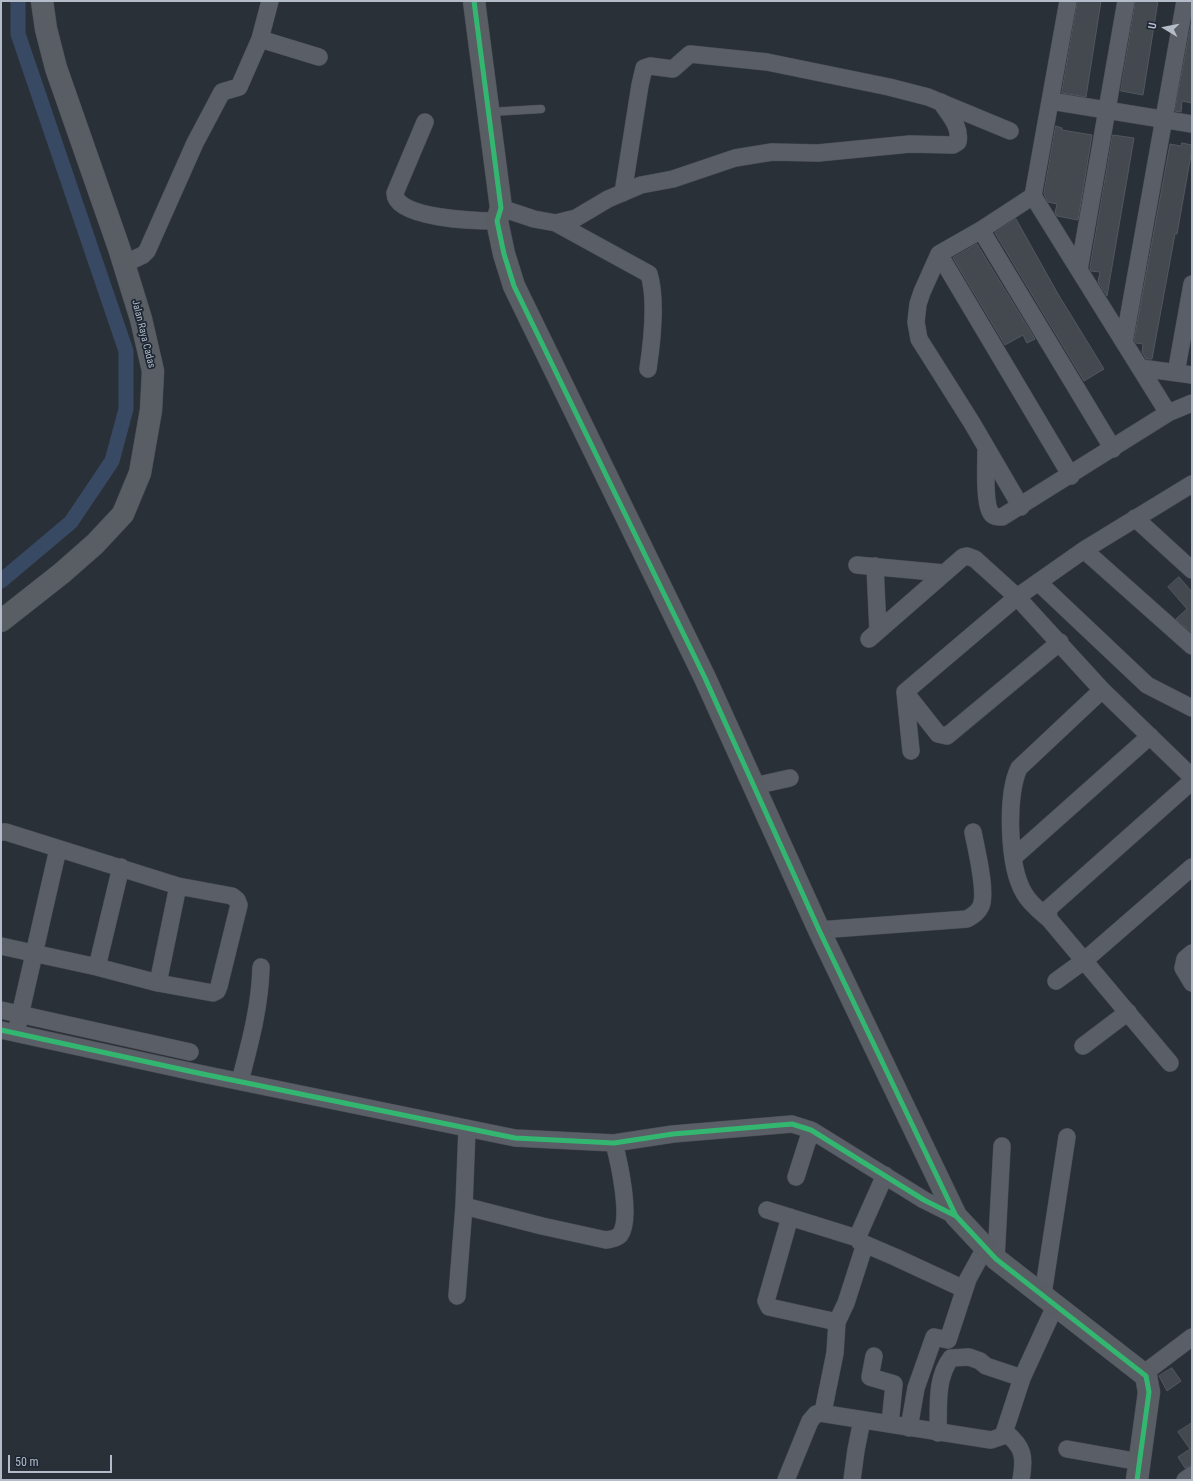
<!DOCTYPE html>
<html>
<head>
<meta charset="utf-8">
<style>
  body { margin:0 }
  #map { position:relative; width:1193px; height:1481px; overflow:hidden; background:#2a3038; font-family:"Roboto Condensed",sans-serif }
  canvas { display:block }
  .frame { position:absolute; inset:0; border:2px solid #b4bcc9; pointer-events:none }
  .north { position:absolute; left:1145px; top:8px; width:40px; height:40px; -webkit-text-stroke:3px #1d2633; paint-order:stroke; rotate:280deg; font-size:11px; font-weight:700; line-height:16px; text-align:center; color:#b4bcc9 }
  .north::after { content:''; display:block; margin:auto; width:14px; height:18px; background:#b4bcc9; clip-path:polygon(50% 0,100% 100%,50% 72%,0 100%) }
  .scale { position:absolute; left:8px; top:1455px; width:104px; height:18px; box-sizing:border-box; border:2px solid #b4bcc9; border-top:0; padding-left:5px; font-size:12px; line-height:14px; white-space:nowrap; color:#b4bcc9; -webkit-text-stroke:3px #1d2633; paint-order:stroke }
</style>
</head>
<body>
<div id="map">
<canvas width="1193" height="1481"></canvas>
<div class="frame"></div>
<div class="north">U</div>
<div class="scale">50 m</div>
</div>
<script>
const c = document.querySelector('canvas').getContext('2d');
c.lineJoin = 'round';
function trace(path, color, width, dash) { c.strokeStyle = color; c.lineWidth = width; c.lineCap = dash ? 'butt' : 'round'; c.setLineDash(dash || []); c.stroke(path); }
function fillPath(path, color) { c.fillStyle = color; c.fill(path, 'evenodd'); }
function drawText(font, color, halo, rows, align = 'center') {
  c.font = font + ' "Roboto Condensed",sans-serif'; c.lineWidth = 3.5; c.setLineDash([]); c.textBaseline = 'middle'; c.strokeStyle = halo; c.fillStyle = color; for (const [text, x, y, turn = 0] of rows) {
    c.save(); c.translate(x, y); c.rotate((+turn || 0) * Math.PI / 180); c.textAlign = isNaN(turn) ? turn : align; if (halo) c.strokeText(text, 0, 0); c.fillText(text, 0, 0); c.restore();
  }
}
trace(new Path2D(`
  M1,581L71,522L112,461L126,409V351L18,34V1`), '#384963', 15);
const building = new Path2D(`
  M1078,1H1101L1086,97L1062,93Z
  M1136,1H1158L1143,95L1121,91Z
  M1192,19V103L1182,101L1181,112L1175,111Z
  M1056,126L1062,128V130L1092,135L1078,220L1057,216L1055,213L1057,204L1048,202L1044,194Z
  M1113,135L1134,138L1107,296L1098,282L1100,272L1091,271L1090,268Z
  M1182,143L1192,145V149L1177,234H1175L1152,359H1146L1142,352L1143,344L1136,343L1134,340L1170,144L1181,146Z
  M1016,219L1058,294L1104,369L1084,381L995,233Z
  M977,244L1035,339L1027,343L1023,335L1005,345L953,258Z
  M1179,577L1192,592V633L1176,619L1187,609L1168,587Z
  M1172,1368L1181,1381L1167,1391L1159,1376Z
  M1192,1423V1465L1185,1468L1178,1457L1190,1449L1178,1432Z`);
fillPath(building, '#444950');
trace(building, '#52575f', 1);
const lane = new Path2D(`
  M490,112L541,109`);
const street = new Path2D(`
  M260,39L270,1
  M1051,101L1192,124
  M425,122L395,193C395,219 478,221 497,221
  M623,193L640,85L644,68L650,66L673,69L690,54L767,62L889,87L928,97L1010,131
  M1033,196L1168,413
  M501,208L534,219L556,223L576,218L608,199L641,185L673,179L735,158L772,152L818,153L910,144L953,145L958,142C961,126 949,115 941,102
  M556,223L649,274C657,300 652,342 648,369
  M981,230L1113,449
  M939,254L1071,476
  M124,264L143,255L147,251L195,143L222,92L239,87L260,39L319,57
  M1079,270L1126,1
  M1124,342L1185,1
  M1141,368L1192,375
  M1176,373L1192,284
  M986,451C986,463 984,504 991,513C993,517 998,517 1002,517L1168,413L1192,403
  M1192,484L1084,550L1017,597L1102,690L1192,777
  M1021,507L972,423L919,339L916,322L918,304L922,292L939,254L981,230L1033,196L1068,1
  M1135,518L1192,570
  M1084,550L1192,646
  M857,565L944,573
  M875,566L878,631
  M1038,582L1147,685L1192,708
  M869,639L963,557L967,556L975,559L1017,597L905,692
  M905,692L938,734L947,736L1060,642
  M905,692L911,751
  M754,786L790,778
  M1,832H6L178,886L232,896L237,900L239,905L219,986L217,991L213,993L158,983L97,967L1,946
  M1014,857L1150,736
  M1049,919C1040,911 1030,904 1024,893C1008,866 1006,795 1019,768L1102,690
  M819,930L967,919C972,916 978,913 981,906C987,892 976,848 973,832
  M1192,953L1185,959L1183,968L1192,983
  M97,967L121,867
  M1056,981L1085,960L1192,867
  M158,983L178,886
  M1,1010L190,1052
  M18,1024L58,849
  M1,1030L198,1073L515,1138L614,1143L673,1134L792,1124L811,1130L924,1200L956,1216
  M1083,1046L1128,1012
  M1170,1063L1049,919L1048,909L1192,781
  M240,1081C250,1043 260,1007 261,967
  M796,1177L811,1130
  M464,1206L542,1226L606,1240C611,1239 616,1239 620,1235C632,1219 619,1162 614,1143
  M767,1210L857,1238L885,1175
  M790,1217L766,1301L769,1307L837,1322
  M857,1238L860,1242L895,1257L964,1289
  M996,1259L1002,1146
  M1043,1294L1067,1137
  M457,1296L464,1206L467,1129
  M874,1356L870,1377L894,1384L890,1424
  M1146,1376L1151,1368L1192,1337
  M823,1412L835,1353L837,1322L846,1303L865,1244
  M909,1428L916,1388L934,1337L948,1340L968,1279L985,1248
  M1005,1432C1024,1447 1025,1457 1021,1480
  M938,1433C939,1408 935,1379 951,1358L969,1357L980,1361L986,1366L1022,1378
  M1067,1449L1140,1462
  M786,1480L810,1421L816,1414L820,1413L978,1438L991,1440L1003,1436L1022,1378L1056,1304
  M852,1480L856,1450L862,1420
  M1185,1480L1192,1475`);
const secondary = new Path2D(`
  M474,1L501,208L497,221L504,254L514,286L705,678L819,930L956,1216L996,1259L1146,1376L1149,1392L1137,1480
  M1,621L62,573L95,544L123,514L140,473L151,410L153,371L141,319L119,248L56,68L46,29L42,1`);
trace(lane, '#484c53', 9);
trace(street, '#484c53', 18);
trace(secondary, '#484c53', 23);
trace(lane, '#5a5e66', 8);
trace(street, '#5a5e66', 17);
trace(secondary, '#595d64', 22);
trace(new Path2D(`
  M474,1L501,208L497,221L504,254L514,286L705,678L819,930L956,1216L996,1259L1146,1376L1149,1392L1137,1480
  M1,1030L198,1073L515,1138L614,1143L673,1134L792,1124L811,1130L924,1200L956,1216`), '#33b770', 5);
drawText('10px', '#b4bcc9', '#1d2633', [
  ["Jalan Raya Cadas",143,334,76]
]);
</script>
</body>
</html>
